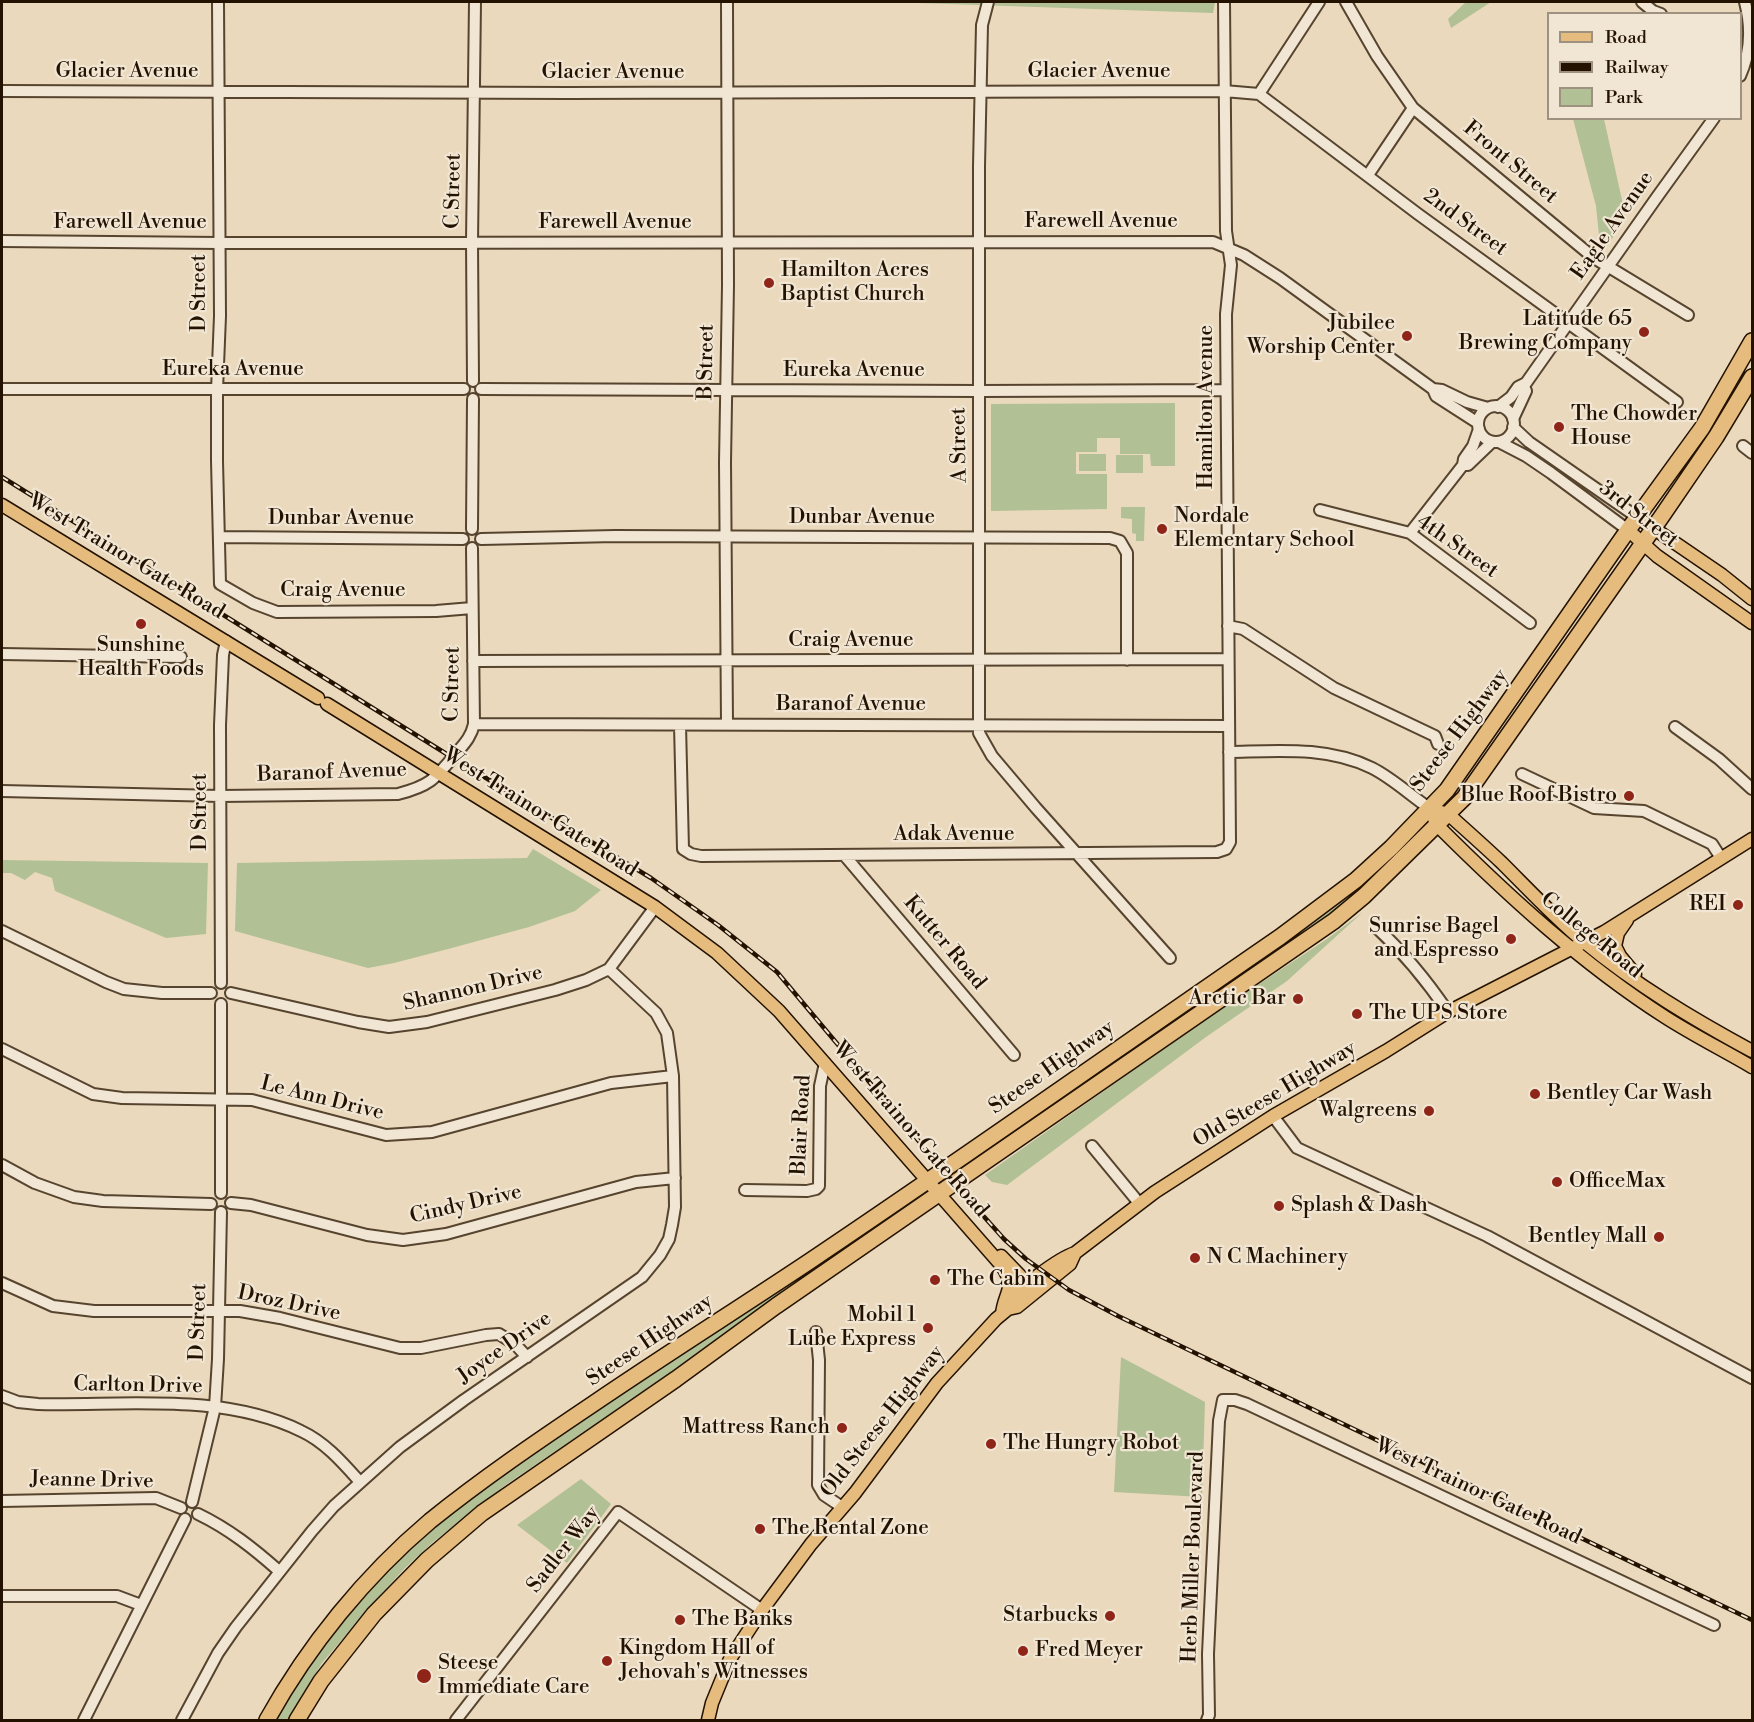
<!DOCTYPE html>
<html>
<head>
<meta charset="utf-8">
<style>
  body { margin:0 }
  #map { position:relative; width:1754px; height:1722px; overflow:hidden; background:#ead9bc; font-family:"Libre Bodoni",serif }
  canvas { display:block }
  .frame { position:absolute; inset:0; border:3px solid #241200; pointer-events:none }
  .legend { position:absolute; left:1547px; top:12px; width:195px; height:108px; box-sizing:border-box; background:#f1e6d3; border:2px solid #9f917f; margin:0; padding:8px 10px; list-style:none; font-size:18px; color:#241200 }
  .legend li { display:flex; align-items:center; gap:12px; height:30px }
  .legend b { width:30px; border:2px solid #9f917f }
</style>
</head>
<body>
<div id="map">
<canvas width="1754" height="1722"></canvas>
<div class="frame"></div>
<ul class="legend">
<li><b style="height:8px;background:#e5bc7e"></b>Road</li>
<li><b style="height:8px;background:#241200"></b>Railway</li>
<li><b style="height:16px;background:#b1c095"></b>Park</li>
</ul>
</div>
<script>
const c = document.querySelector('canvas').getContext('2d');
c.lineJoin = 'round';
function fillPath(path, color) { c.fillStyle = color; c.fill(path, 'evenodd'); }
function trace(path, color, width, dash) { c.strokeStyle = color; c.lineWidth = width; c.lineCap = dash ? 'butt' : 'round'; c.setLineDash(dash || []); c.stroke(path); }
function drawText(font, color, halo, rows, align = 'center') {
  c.font = font + ' "Libre Bodoni",serif'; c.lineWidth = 4.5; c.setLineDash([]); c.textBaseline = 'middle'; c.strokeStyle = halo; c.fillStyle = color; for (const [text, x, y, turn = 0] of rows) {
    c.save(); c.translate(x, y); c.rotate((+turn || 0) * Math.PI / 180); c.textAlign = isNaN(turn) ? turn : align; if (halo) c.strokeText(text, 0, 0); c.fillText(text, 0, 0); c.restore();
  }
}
fillPath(new Path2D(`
  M889,2H1215L1213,13Z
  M1466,2H1491L1451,28L1448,19Z
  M1573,119H1604L1626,218L1605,249L1600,245L1596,206Z
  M1175,403V466H1151L1150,454H1120V438H1097V452H1076V474H1107V509L991,511V404Z
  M1079,454H1106V471H1079Z
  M1116,455H1143V473H1116Z
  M1121,507H1145L1144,541H1136V534L1132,533V519L1121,518Z
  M533,849L601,890L575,911L529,927L448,949L394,963L368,968L235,931L237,863L527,858Z
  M2,860L208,863L206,934L166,938L55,891L52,878L35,872L25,880L11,873H2Z
  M1365,879L1367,881L1352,898L1333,914L1014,1133L1012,1131Z
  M1363,912L1287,981L1206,1037L1007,1185L992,1182L985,1175L1203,1021L1327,939Z
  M792,1281L794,1283L660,1380L507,1484L433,1542L405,1568L373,1603L322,1663L288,1720H275C322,1640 384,1565 457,1508C505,1470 556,1438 607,1404C668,1363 730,1322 792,1281Z
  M1121,1357L1205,1402L1202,1497L1114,1492Z
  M581,1479L611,1504L567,1563L517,1525Z`), '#b1c095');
const minor = new Path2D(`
  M218,2L220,316L217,390V461L220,584L253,603L277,612L436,611L472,608
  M988,2L982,25L979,166V733L992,756L1036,808L1170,958
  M1346,2L1377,56L1413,108L1594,258L1688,315
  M1642,2L1653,11L1661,14
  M1740,76C1751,52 1751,26 1745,2
  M2,91L568,93L1224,91L1259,94L1418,214L1677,402
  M1259,94L1319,2
  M1368,175L1413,108
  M2,241L219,243L1213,242L1244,255L1280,278L1433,389L1436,396L1478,423
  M473,381L472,242L475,2
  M2,389H464
  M481,389L979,391L1226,390
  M1433,389L1442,390L1467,402L1488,408
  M1478 424a18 18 0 1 1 36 0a18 18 0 1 1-36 0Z
  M1498,407L1511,397L1518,387L1526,383L1657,197L1714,118
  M1513,419L1526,391L1524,386
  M1513,427L1529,442L1637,517
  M1499,442L1526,456L1551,473L1628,530
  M1743,446L1752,453
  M1463,465L1464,459L1473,446L1479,429
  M1320,510L1410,533L1530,623
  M472,529L473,399
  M1410,533L1463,465H1468L1492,442
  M219,537L463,539
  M481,539L615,536L1110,538L1120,541L1127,553V660
  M1228,626L1243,629L1334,688L1435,736L1438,744
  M2,654L181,657
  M473,661L1228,659
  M474,724L1229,726
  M727,724L725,462L728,285L727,2
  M680,725L683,849L691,854L701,856L1217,852L1226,849L1230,842L1226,314L1231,265L1226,231L1224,2
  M1675,727L1719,759L1752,789
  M1229,752C1278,751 1327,746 1372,768C1392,778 1410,795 1429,808
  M1522,774L1594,808L1644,811L1712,844L1721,858
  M2,791L220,796L398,794C429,786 434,780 454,756C463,745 471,738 474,724L472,548
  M845,856L1014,1055
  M1377,928C1405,954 1427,981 1448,1012
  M2,931L106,982L124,989L162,993H211
  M221,983L220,725L223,655L226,641
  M231,993L358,1022L389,1027L427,1022L555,990L586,980L609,969L655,907
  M2,1049L93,1094L122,1098L252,1100L386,1135L432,1132L611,1083L673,1076
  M1273,1116L1297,1148L1487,1236L1752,1378
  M1092,1146L1139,1203
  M2,1165L35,1183L74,1197L103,1201L211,1204
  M745,1190L807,1191L816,1189L819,1186L820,1086L825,1063
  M221,1193V1004
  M231,1203L251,1205L367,1235L403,1240L446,1234L636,1182L675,1178
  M2,1283L53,1306L94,1311H240L280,1318L400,1348H421L486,1335L499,1334L515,1344L527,1357
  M816,1332L819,1360L818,1485L824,1495L842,1507
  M2,1396L18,1402L38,1404C124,1406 221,1392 301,1431C325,1442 343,1463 360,1482
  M2,1501L156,1498L181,1508
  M192,1502L215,1407L218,1359L221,1212
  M198,1514C229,1529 253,1548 279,1571
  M2,1596H117L141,1605
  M84,1720L185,1519
  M182,1720L218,1653L236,1627L312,1531L334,1506L400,1447L464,1400L642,1277L660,1255L669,1239L672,1225L675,1207L673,1076L667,1033L656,1013L609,969
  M456,1720L618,1512L762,1610
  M1207,1720L1209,1715L1208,1654L1219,1421L1223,1400H1235L1247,1404L1714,1625`);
const major = new Path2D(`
  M2,505L318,698
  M1637,517L1722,575L1752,599
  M1628,530L1657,556L1752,623
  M327,704L655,907L717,953L779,1011L1002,1266C1017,1289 1004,1292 1002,1314
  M1429,808L1437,825C1507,895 1581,963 1665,1017C1693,1035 1723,1050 1752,1067
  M1441,812L1448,814C1466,830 1484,846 1502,863C1529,890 1555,918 1584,942C1636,985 1693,1019 1752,1051
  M1627,920L1618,933L1615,946L1620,956L1635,974
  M1001,1256L1028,1284
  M1009,1305C1014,1290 1060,1258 1075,1253L1155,1192L1273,1116L1386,1051L1448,1012L1604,932L1752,839
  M708,1720L712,1703L730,1659L762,1610L811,1544L855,1493L937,1383L996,1319L1008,1309L1017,1307L1070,1264L1075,1253`);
const highway = new Path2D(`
  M267,1720C308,1646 365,1576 430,1521C482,1479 538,1441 593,1404C665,1355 738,1309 810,1261C968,1155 1123,1045 1280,937L1356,880L1391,848L1447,790L1628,530L1702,428L1752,341
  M297,1720L321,1681L374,1614L427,1560L482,1513L676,1379L776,1306L1334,921L1364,896L1464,798L1662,516L1716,437L1752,377`);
trace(minor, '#56442f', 14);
trace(major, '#241200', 15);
trace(highway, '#241200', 18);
trace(minor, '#f1e6d3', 10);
trace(major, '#e5bc7e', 12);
trace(highway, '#e5bc7e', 15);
const rail = new Path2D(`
  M2,477L453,758L651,878L718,925L777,972L954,1183L1004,1239L1026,1259L1069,1290L1118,1316L1752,1620`);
trace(rail, '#241200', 4.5);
trace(rail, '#f1e6d3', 2, [7]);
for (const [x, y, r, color] of [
  [769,283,6,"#8f2418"],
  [1644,332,6,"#8f2418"],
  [1407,336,6,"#8f2418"],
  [1559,427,6,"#8f2418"],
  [1162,529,6,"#8f2418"],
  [141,624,6,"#8f2418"],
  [1629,796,6,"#8f2418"],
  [1738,905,6,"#8f2418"],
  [1511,939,6,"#8f2418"],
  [1298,999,6,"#8f2418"],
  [1357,1014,6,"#8f2418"],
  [1535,1094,6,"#8f2418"],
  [1429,1111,6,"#8f2418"],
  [1557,1182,6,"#8f2418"],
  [1279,1206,6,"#8f2418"],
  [1659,1237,6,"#8f2418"],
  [1195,1258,6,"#8f2418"],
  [935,1280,6,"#8f2418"],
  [928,1328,6,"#8f2418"],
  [842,1428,6,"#8f2418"],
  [991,1444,6,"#8f2418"],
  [760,1529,6,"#8f2418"],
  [1110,1616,6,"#8f2418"],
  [680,1620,6,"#8f2418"],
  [1023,1651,6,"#8f2418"],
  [607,1661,6,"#8f2418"],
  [424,1676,8,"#8f2418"]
]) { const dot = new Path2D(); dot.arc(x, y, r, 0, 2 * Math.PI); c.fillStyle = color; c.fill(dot); trace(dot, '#f1e6d3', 2); }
drawText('21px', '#241200', '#f1e6d3', [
  ["Glacier Avenue",127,72],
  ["Glacier Avenue",1099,72],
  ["Glacier Avenue",613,73],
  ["Front Street",1510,163,40],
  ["C Street",454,191,-89],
  ["Farewell Avenue",1101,222],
  ["Farewell Avenue",130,223],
  ["Farewell Avenue",615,223],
  ["2nd Street",1465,223,36],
  ["Eagle Avenue",1613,226,-55],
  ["D Street",200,293,-90],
  ["B Street",707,362,-89],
  ["Eureka Avenue",233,370],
  ["Eureka Avenue",854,371],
  ["Hamilton Avenue",1207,407,-90],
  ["A Street",960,445,-91],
  ["3rd Street",1638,515,38],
  ["Dunbar Avenue",862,518],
  ["Dunbar Avenue",341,519],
  ["4th Street",1457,547,35],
  ["West Trainor Gate Road",126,557,31],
  ["Craig Avenue",343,591],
  ["Craig Avenue",851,641],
  ["C Street",453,684,-89],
  ["Baranof Avenue",851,705],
  ["Steese Highway",1460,731,-53],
  ["Baranof Avenue",332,773,-2],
  ["D Street",201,812,-90],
  ["West Trainor Gate Road",540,813,32],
  ["Adak Avenue",954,835],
  ["College Road",1591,936,39],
  ["Kutter Road",944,943,50],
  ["Shannon Drive",473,989,-13],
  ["Steese Highway",1052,1068,-35],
  ["Old Steese Highway",1275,1095,-31],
  ["Le Ann Drive",322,1099,14],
  ["Blair Road",802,1125,-87],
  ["West Trainor Gate Road",910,1130,49],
  ["Cindy Drive",466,1205,-13],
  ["Droz Drive",289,1304,12],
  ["D Street",199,1322,-88],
  ["Steese Highway",650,1341,-34],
  ["Joyce Drive",505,1348,-35],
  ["Carlton Drive",138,1386,1],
  ["Old Steese Highway",883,1422,-52],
  ["Jeanne Drive",92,1481,1],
  ["West Trainor Gate Road",1478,1492,25],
  ["Sadler Way",564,1550,-52],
  ["Herb Miller Boulevard",1194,1557,-88]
]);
drawText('21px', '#241200', '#f1e6d3', [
  ["Hamilton Acres",781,271],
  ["Baptist Church",781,295],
  ["Latitude 65",1632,320,"right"],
  ["Brewing Company",1632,344,"right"],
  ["Jubilee",1395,324,"right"],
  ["Worship Center",1395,348,"right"],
  ["The Chowder",1571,415],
  ["House",1571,439],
  ["Nordale",1174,517],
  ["Elementary School",1174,541],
  ["Sunshine",141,646,"center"],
  ["Health Foods",141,670,"center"],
  ["Blue Roof Bistro",1617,796,"right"],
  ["REI",1726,905,"right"],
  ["Sunrise Bagel",1499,927,"right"],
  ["and Espresso",1499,951,"right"],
  ["Arctic Bar",1286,999,"right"],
  ["The UPS Store",1369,1014],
  ["Bentley Car Wash",1547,1094],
  ["Walgreens",1417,1111,"right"],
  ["OfficeMax",1569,1182],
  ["Splash & Dash",1291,1206],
  ["Bentley Mall",1647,1237,"right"],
  ["N C Machinery",1207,1258],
  ["The Cabin",947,1280],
  ["Mobil 1",916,1316,"right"],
  ["Lube Express",916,1340,"right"],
  ["Mattress Ranch",830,1428,"right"],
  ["The Hungry Robot",1003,1444],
  ["The Rental Zone",772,1529],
  ["Starbucks",1098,1616,"right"],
  ["The Banks",692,1620],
  ["Kingdom Hall of",619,1649],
  ["Jehovah's Witnesses",619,1673],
  ["Fred Meyer",1035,1651],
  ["Steese",438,1664],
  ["Immediate Care",438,1688]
], 'left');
</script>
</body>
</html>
